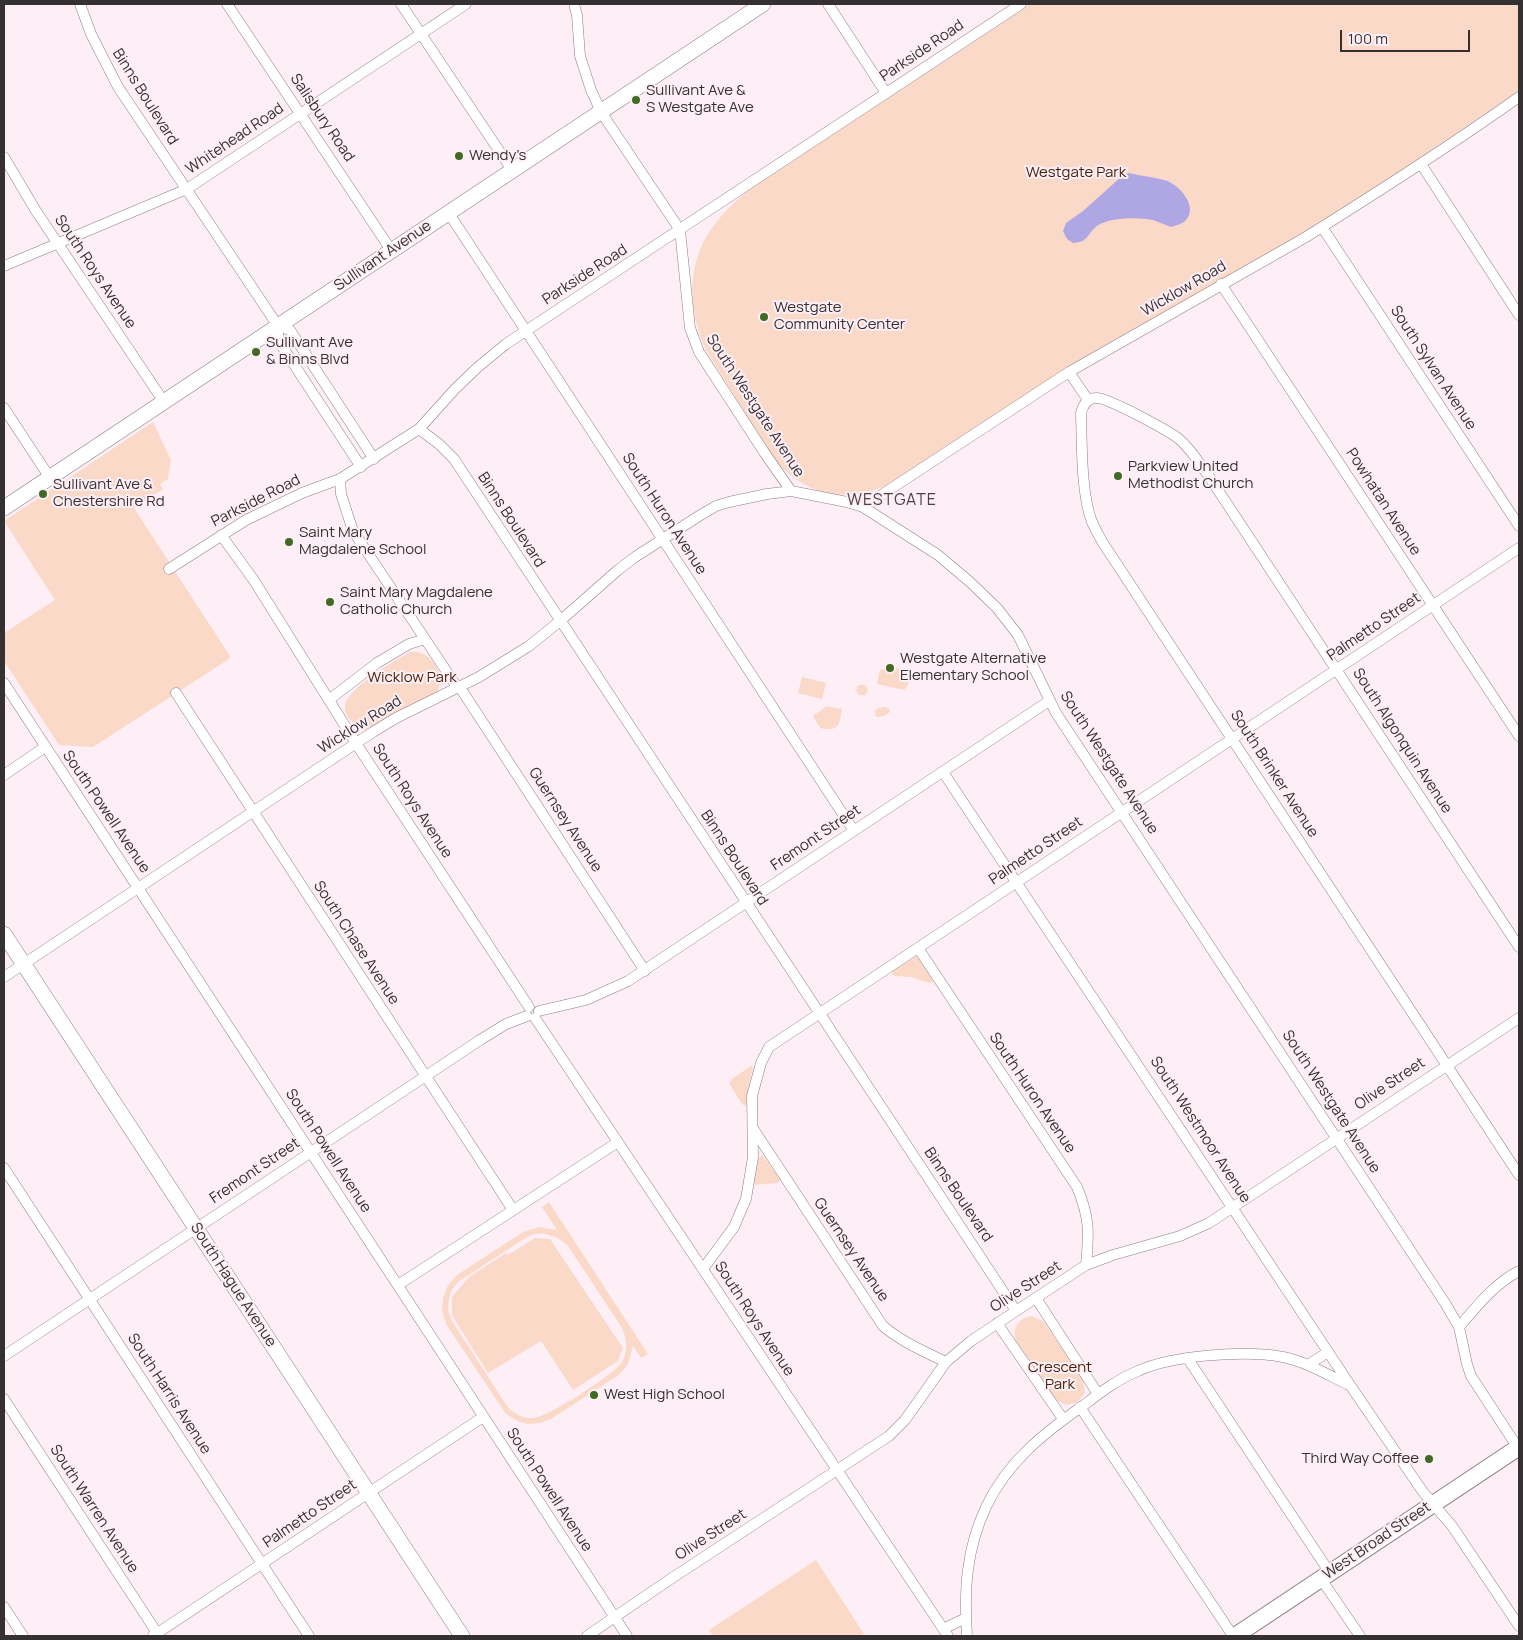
<!DOCTYPE html>
<html>
<head>
<meta charset="utf-8">
<style>
  body { margin:0 }
  #map { position:relative; width:1523px; height:1640px; overflow:hidden; background:#fdeff5; font-family:Manrope,sans-serif }
  canvas { display:block }
  .frame { position:absolute; inset:0; border:5px solid #353032; pointer-events:none }
  .scale { position:absolute; left:1340px; top:30px; width:130px; height:22px; box-sizing:border-box; border:2px solid #353032; border-top:0; padding-left:6px; font-size:15px; line-height:18px; white-space:nowrap; color:#353032; -webkit-text-stroke:4px #fdeff5; paint-order:stroke }
</style>
</head>
<body>
<div id="map">
<canvas width="1523" height="1640"></canvas>
<div class="frame"></div>
<div class="scale">100 m</div>
</div>
<script>
const c = document.querySelector('canvas').getContext('2d');
c.lineJoin = 'round';
function fillPath(path, color) { c.fillStyle = color; c.fill(path, 'evenodd'); }
function trace(path, color, width, dash) { c.strokeStyle = color; c.lineWidth = width; c.lineCap = dash ? 'butt' : 'round'; c.setLineDash(dash || []); c.stroke(path); }
function drawText(font, color, halo, rows, align = 'center') {
  c.font = font + ' Manrope,sans-serif'; c.lineWidth = 4; c.setLineDash([]); c.textBaseline = 'middle'; c.strokeStyle = halo; c.fillStyle = color; for (const [text, x, y, turn = 0] of rows) {
    c.save(); c.translate(x, y); c.rotate((+turn || 0) * Math.PI / 180); c.textAlign = isNaN(turn) ? turn : align; if (halo) c.strokeText(text, 0, 0); c.fillText(text, 0, 0); c.restore();
  }
}
fillPath(new Path2D(`
  M1030,4H1519V91L1341,211L887,485C846,504 807,495 776,462L707,352C688,312 685,264 713,227C723,212 737,200 751,188Z
  M153,422L171,460L168,479L160,484L163,489L134,508L230,656L229,659L93,747L59,745L4,661V633L55,600L4,521Z
  M410,652C430,649 446,674 438,691C426,700 410,705 397,712C388,717 378,727 368,730C360,732 356,728 352,722C348,717 344,712 345,705C348,688 395,660 410,652Z
  M890,665L905,671L909,676L908,685L904,690L877,684L880,670L885,669Z
  M802,677L826,683L822,699L798,693Z
  M856.5 690a5.5 5.5 0 1 1 11 0a5.5 5.5 0 1 1-11 0Z
  M826,706L842,709C839,725 840,732 820,728L813,716C817,712 822,711 826,706Z
  M885,707L889,709L890,712L884,716L876,717L875,711L878,708Z
  M917,956L933,979L932,982L930,983L911,977L895,976L892,974V971Z
  M751,1066L753,1068L748,1089V1101L745,1106L742,1104L729,1083L733,1078Z
  M762,1155L780,1179L778,1183L754,1185L758,1159Z
  M549,1202L648,1354L641,1358L633,1346L628,1364L620,1374L551,1419L541,1423L528,1424L518,1421L506,1414L446,1324L442,1311L443,1298L448,1285L457,1275L523,1232L539,1227L557,1230L542,1207ZM542,1233L556,1237L568,1246L622,1328C627,1339 628,1351 622,1362C615,1374 548,1417 534,1418C523,1419 514,1414 507,1406L452,1321L448,1310L449,1299L451,1291L458,1282L524,1239L531,1235Z
  M535,1238L550,1239L623,1348L618,1361L573,1390L541,1341L488,1373L452,1315V1297L469,1277L506,1253L508,1255Z
  M1031,1316L1043,1321L1083,1379L1085,1393L1076,1403L1066,1405L1056,1400L1016,1341C1012,1328 1018,1319 1031,1316Z
  M816,1560L864,1634L861,1636H713L709,1630Z`), '#fbd9c9');
fillPath(new Path2D(`
  M1129,173C1141,176 1153,177 1164,180C1178,183 1200,207 1185,221C1182,224 1176,225 1171,227C1165,225 1159,222 1153,220C1139,217 1109,217 1097,226C1086,235 1089,242 1073,243L1067,239L1063,231L1066,223L1083,211L1122,176Z`), '#aea7e3');
const minor = new Path2D(`
  M80,4L91,34L118,87L278,326V340L361,467
  M227,4L391,250
  M401,4L512,170
  M574,4L577,15L580,56L591,90L601,112L680,230L690,328L699,352L764,452L791,491
  M828,4L886,93
  M4,157L36,211L164,402
  M1421,164L1519,315
  M448,212L854,831
  M1322,227L1519,526
  M4,266L187,189L466,4
  M1221,284L1519,736
  M278,326L290,330L374,459
  M1069,372L1088,400
  M4,408L50,478
  M419,429L439,444L454,459L1016,1311
  M340,479L341,494L353,531L457,687
  M863,507L1069,372L1306,237C1378,192 1450,146 1519,97
  M221,535L253,579L359,748L529,1007
  M169,569L246,520L302,493L340,479L419,429L455,389L478,367L506,344L1021,4
  M4,683L627,1636
  M459,686L645,971
  M176,693L513,1210
  M330,699L377,663L409,644L425,639
  M943,772L1350,1385L1423,1492L1452,1526L1519,1626
  M4,775L45,747
  M1519,947L1208,475C1199,463 1191,449 1179,439C1169,431 1107,397 1096,398C1087,398 1083,405 1081,413C1082,444 1081,494 1092,522C1095,529 1099,536 1103,543L1519,1175
  M918,948L1077,1187C1090,1218 1089,1233 1086,1265
  M4,977L373,732L396,718L479,677L529,646L560,621L618,570L635,557L699,516L716,506L729,502L767,494L791,491L847,502L863,507L938,555L970,582L997,608L1018,635L1056,713L1445,1303L1459,1327L1467,1364L1471,1376L1518,1448
  M539,1011L586,1000L628,981L1049,701
  M535,1018L948,1636
  M754,1130L883,1326C902,1342 923,1351 946,1362
  M4,1168L309,1636
  M703,1269L734,1227L746,1199L753,1157L752,1096L761,1063L769,1047L1519,548
  M398,1285L618,1142
  M1036,1298L1098,1394
  M997,1323L1063,1419
  M1459,1327C1477,1306 1494,1284 1519,1271
  M4,1356L480,1040L506,1024L527,1016
  M1188,1359L1330,1573
  M1308,1365L1328,1352
  M4,1399L159,1636
  M1080,1407L1233,1636
  M1321,1579L1360,1636
  M4,1607L23,1636
  M943,1629L966,1618
  M153,1636L483,1417
  M587,1636L672,1578L889,1436L905,1420L946,1362L971,1341L1016,1311L1086,1265L1113,1255L1180,1236L1209,1223L1519,1018
  M967,1636C964,1590 966,1550 986,1507C1007,1462 1044,1433 1084,1405C1101,1392 1118,1379 1138,1371C1173,1355 1245,1350 1283,1357C1307,1362 1328,1375 1349,1385`);
const secondary = new Path2D(`
  M4,508L763,4
  M4,934L462,1636`);
const primary = new Path2D(`
  M1235,1636L1519,1447`);
trace(minor, '#8b7f84', 11);
trace(secondary, '#8b7f84', 16);
trace(primary, '#8b7f84', 18);
trace(minor, '#fff', 10);
trace(secondary, '#fff', 15);
trace(primary, '#fff', 16);
for (const [x, y, r, color] of [
  [636,100,5,"#416a25"],
  [459,156,5,"#416a25"],
  [764,317,5,"#416a25"],
  [256,352,5,"#416a25"],
  [1118,476,5,"#416a25"],
  [43,494,5,"#416a25"],
  [289,542,5,"#416a25"],
  [330,602,5,"#416a25"],
  [890,668,5,"#416a25"],
  [594,1395,5,"#416a25"],
  [1429,1459,5,"#416a25"]
]) { const dot = new Path2D(); dot.arc(x, y, r, 0, 2 * Math.PI); c.fillStyle = color; c.fill(dot); trace(dot, '#fdeff5', 2); }
drawText('15px', '#353032', '#fdeff5', [
  ["Parkside Road",922,51,-34],
  ["Binns Boulevard",145,97,58],
  ["Salisbury Road",322,118,56],
  ["Whitehead Road",235,139,-34],
  ["Sullivant Avenue",383,256,-34],
  ["South Roys Avenue",95,272,56],
  ["Parkside Road",585,275,-33],
  ["Wicklow Road",1184,289,-30],
  ["South Sylvan Avenue",1433,368,57],
  ["South Westgate Avenue",755,406,57],
  ["Parkside Road",256,501,-27],
  ["Powhatan Avenue",1383,502,57],
  ["South Huron Avenue",664,514,57],
  ["Binns Boulevard",511,520,57],
  ["Palmetto Street",1374,627,-34],
  ["Wicklow Road",360,725,-32],
  ["South Algonquin Avenue",1402,741,57],
  ["South Westgate Avenue",1109,763,57],
  ["South Brinker Avenue",1274,774,57],
  ["South Roys Avenue",412,801,57],
  ["South Powell Avenue",106,812,56],
  ["Guernsey Avenue",565,820,57],
  ["Fremont Street",816,838,-34],
  ["Palmetto Street",1036,851,-34],
  ["Binns Boulevard",734,858,57],
  ["South Chase Avenue",356,943,57],
  ["Olive Street",1390,1084,-34],
  ["South Huron Avenue",1032,1093,56],
  ["South Westgate Avenue",1331,1102,57],
  ["South Westmoor Avenue",1200,1130,57],
  ["South Powell Avenue",328,1151,57],
  ["Fremont Street",255,1171,-34],
  ["Binns Boulevard",958,1195,56],
  ["Guernsey Avenue",851,1250,56],
  ["South Hague Avenue",233,1285,57],
  ["Olive Street",1026,1287,-33],
  ["South Roys Avenue",754,1319,57],
  ["South Harris Avenue",169,1394,57],
  ["South Powell Avenue",549,1490,57],
  ["South Warren Avenue",94,1509,57],
  ["Palmetto Street",310,1514,-34],
  ["Olive Street",711,1535,-33],
  ["West Broad Street",1377,1541,-34]
]);
drawText('15px', '#353032', '#fdeff5', [
  ["Sullivant Ave &",646,91],
  ["S Westgate Ave",646,108],
  ["Wendy’s",469,156],
  ["Westgate",774,308],
  ["Community Center",774,325],
  ["Sullivant Ave",266,343],
  ["& Binns Blvd",266,360],
  ["Parkview United",1128,467],
  ["Methodist Church",1128,484],
  ["Sullivant Ave &",53,485],
  ["Chestershire Rd",53,502],
  ["Saint Mary",299,533],
  ["Magdalene School",299,550],
  ["Saint Mary Magdalene",340,593],
  ["Catholic Church",340,610],
  ["Westgate Alternative",900,659],
  ["Elementary School",900,676],
  ["West High School",604,1395],
  ["Third Way Coffee",1419,1459,"right"]
], 'left');
drawText('15px', '#461e08', '#fdeff5', [
  ["Westgate Park",1076,173],
  ["Wicklow Park",412,678],
  ["Crescent",1060,1368],
  ["Park",1060,1385]
]);
c.letterSpacing = '1px';
drawText('16px', '#4b4045', '#fdeff5', [
  ["WESTGATE",892,501]
]);
c.letterSpacing = '0px';
</script>
</body>
</html>
